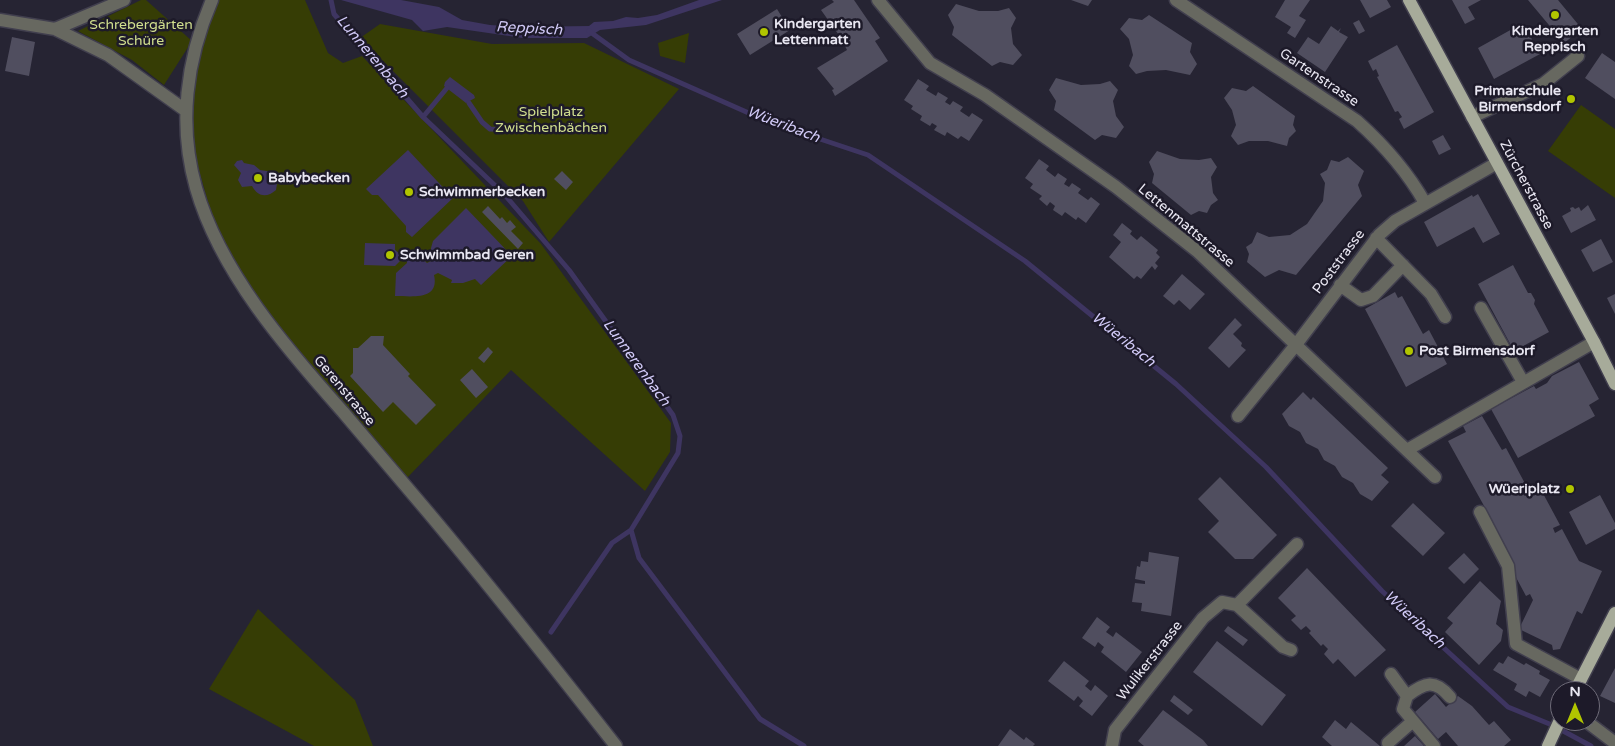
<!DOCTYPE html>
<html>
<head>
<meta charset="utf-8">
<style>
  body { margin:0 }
  #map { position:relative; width:1615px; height:746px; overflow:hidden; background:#262433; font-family:"Varela Round",sans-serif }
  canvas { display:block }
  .north { position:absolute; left:1550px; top:681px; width:50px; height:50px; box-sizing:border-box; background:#1d1a29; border:1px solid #6f6c79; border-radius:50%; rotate:0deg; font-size:14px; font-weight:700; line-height:20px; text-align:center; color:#e9e7f2 }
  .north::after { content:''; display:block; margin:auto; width:18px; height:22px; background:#b1c500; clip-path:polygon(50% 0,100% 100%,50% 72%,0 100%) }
</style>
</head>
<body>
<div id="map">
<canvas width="1615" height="746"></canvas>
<div class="north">N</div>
</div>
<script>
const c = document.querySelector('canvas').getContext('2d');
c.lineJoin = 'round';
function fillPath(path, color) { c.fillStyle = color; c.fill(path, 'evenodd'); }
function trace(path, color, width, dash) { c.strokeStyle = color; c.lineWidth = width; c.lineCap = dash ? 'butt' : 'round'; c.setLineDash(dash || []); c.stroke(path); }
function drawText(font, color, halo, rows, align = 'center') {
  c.font = font + ' "Varela Round",sans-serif'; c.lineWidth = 5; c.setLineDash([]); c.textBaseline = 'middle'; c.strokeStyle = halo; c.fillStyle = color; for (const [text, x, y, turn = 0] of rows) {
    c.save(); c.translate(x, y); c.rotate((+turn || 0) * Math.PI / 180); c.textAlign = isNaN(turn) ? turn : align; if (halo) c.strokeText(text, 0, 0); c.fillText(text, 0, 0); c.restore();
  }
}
fillPath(new Path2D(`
  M141,0H146L192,41L164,85L132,60L78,31Z
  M218,0H305L328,53L343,63L362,56L541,244L671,423L670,452L645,491L511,370L406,479L269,317L223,243L211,212L196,160L192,129L193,85L212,12Z
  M380,24L492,44L584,43L679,89L549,242L523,201L360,38Z
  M689,33L685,63L660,56L658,43Z
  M1581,105L1615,129V198L1548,151Z
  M258,609L355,700L373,746H314L209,689Z`), '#363d05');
fillPath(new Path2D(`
  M341,0H401L439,7L462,20L490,25L519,27L589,26L594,22L613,21L626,17L638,18L657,15L699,0H722L646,25L600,30L587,38H523L447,27L423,31L412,20Z
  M450,77L474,95L475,98L466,103L444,86L445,82Z
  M408,150L453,198L412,237L406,232V226L378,195H372L366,189Z
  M242,160L244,163L254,165L260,170L273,172L278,178L276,190C267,198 258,197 252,186L242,187L238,180L241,173L234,165L237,161Z
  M466,208L512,256L481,285L475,279L463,283H451L452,280L438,273L434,275C440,301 411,296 395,296L396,273L407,263L405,252L418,254L427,263L431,261V248L433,241Z
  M365,243L395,244V250L400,254V261L395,266L364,265Z`), '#3e3561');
trace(new Path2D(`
  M331,0L334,14L423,117L504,194L569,270L673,415L680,436L678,453L631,530L639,558L760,719L804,746
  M589,31L629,60L769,122L868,155L1025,261L1176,384L1266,467L1382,591L1508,707L1552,725L1591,746
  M469,103L482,122L490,129L524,130
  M423,117L447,88
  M551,632L612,543L631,530`), '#3e3561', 5);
fillPath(new Path2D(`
  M832,0H854L880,38L875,41L888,61L835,96L832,90L834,89L817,68L847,50L845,46L846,45L821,10L834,2Z
  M1071,0H1092L1088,6Z
  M1285,0H1310L1299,16L1306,20L1295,38L1287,33L1291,27L1275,17Z
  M1360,0H1387L1391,7L1370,18Z
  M1452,0H1481L1468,7L1475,19L1465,24Z
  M1528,0H1558L1582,29L1564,43Z
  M956,4L979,11H998L1009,8L1016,18L1011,28L1013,44L1022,55L1013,65L1000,62L992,66L952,35L954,27L948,15Z
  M777,9L790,30L750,55L737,34Z
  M1149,15L1192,43L1190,52L1197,64L1190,75L1166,70L1147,71L1136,74L1129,66L1133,55L1129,39L1120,29L1129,18L1142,20Z
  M1359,20L1365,31L1359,34L1353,23Z
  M1523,23L1540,54L1494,79L1478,48Z
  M1331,26L1338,31L1341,28L1339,32L1348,37L1325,72L1297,53L1308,37L1319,44Z
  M12,37L35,42L29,76L5,71Z
  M1397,45L1434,112L1404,129L1399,119L1402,117L1398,111L1395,112L1377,77L1379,76L1376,69L1373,71L1368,61Z
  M1602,53L1615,62V99L1585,78Z
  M1056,78L1081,85L1100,84L1110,81L1118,90L1113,101L1116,116L1124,127L1116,138L1102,135L1095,140L1054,110L1056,101L1049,90Z
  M918,79L929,86L926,90L936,96L938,92L948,98L945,102L950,105L953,101L963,107L960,111L969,117L972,113L983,120L969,141L961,136L958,139L947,132L945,136L934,130L937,126L932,123L930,126L920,120L922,116L911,109L913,106L904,100Z
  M1253,86L1295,116L1293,125L1296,131L1289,138L1287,146L1268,141H1249L1238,145L1231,136L1236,125L1232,110L1224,98L1232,88L1246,91Z
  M1443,135L1451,149L1439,155L1432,141Z
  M1157,151L1180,159L1199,160L1211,158L1217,167L1211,177L1213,193L1218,200L1211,205L1207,213L1199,211L1191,215L1152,183L1154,174L1149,162Z
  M1348,157L1364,171L1358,185L1362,196L1296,275L1279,270L1265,277L1247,262L1249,254L1246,247L1252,243L1257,232L1269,237L1290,235L1307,224L1323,201L1325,183L1320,174L1327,170L1331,160L1339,162Z
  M1039,159L1049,166L1046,170L1055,177L1058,173L1067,179L1064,184L1069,187L1072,183L1081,189L1078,193L1088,200L1091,197L1100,204L1086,223L1078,217L1076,220L1065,212L1062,216L1053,210L1055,206L1050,202L1047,206L1039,199L1042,196L1030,188L1033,184L1025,178Z
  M562,171L573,182L566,190L554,179Z
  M1478,194L1500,234L1483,243L1474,227L1437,247L1424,222L1472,195L1473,197Z
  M1588,205L1596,220L1571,233L1562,216L1571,211L1570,208L1573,207L1575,209L1579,207L1581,211Z
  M488,206L500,219L502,217L507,223L510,220L516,227L511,231L523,243L518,249L482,212Z
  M1122,223L1132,231L1130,234L1137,240L1141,236L1158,250L1156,253L1160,257L1155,263L1158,266L1155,270L1152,266L1141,279L1137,276L1134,279L1109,257L1121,242L1113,235Z
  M1601,239L1613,262L1593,272L1581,250Z
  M1513,265L1528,293H1531L1535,300L1534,304L1549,332L1514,351L1478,284Z
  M1182,274L1205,294L1190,310L1179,300L1174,305L1163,296Z
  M1395,292L1398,298L1402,296L1423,334L1429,330L1447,364L1406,387L1365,309Z
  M1615,294V314L1607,298Z
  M1235,318L1242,325L1233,334L1242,343L1241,346L1246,350L1229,368L1208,348Z
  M371,336H384L383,345L410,374L408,376L436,405L416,425L393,402L383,412L350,376L353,373V348H358Z
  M488,347L493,352L484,363L478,358Z
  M1579,362L1599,399L1589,405L1595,416L1518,458L1491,409L1534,386L1536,389L1547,383L1552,376Z
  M472,369L488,387L476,398L460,380Z
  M1303,392L1311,400L1313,397L1388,468L1381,475L1389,482L1372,501L1360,494L1353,483L1342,477L1335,466L1324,460L1318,449L1306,443L1300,432L1289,426L1282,414Z
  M1482,416L1502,450L1506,448L1529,491L1539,486L1560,525L1553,528L1555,533L1562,529L1579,561L1602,571L1582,614L1577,611L1560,649L1553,650L1552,645L1519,629L1533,600L1530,594L1526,596L1483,516L1488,513L1448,441L1466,432L1463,426Z
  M1220,477L1277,535L1253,559H1235L1208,532L1219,521L1198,499Z
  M1600,495L1615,523V529L1586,545L1569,512Z
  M1413,503L1445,533L1423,556L1391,526Z
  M1149,552L1179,557L1171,616L1141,611L1142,603L1132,602L1135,583L1145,584V581L1135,579L1137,566L1140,567L1141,561L1148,562Z
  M1464,553L1479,569L1464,584L1448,568Z
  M1307,568L1386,650L1355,677L1338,659L1333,664L1324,654L1328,649L1323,644L1321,646L1309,633L1311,631L1306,626L1301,630L1291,620L1296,616L1278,598Z
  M1480,581L1501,601L1496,624L1503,630L1501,641L1479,665L1445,632L1453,623L1447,618Z
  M1097,617L1110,627L1106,632L1113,637L1116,632L1142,652L1126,672L1101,652L1104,647L1098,642L1095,647L1082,638Z
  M1228,626L1248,640L1243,646L1224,631Z
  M1217,641L1286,695L1262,726L1193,672Z
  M1508,656L1524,665L1526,663L1540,671L1539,674L1550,680L1540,697L1529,691L1526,697L1514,690L1517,684L1493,670L1499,662L1503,664Z
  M1064,661L1089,681L1085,686L1091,691L1095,685L1108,696L1092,716L1079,706L1083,701L1078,696L1074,701L1048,681Z
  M1615,668V703L1600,696Z
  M1435,694L1446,707L1458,696L1472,706L1489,725L1494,721L1511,740L1504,746H1458L1446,732L1438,739L1415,712Z
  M1174,695L1193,710L1188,715L1170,701Z
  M1163,710L1203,740L1208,746H1144L1138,741Z
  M1335,720L1346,729L1351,722L1380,746H1332L1322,737Z
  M1010,729L1024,740L1026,737L1035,744L1033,746H998Z
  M1415,736L1424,746H1404Z`), '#504e5f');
const minor = new Path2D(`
  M212,0C186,60 178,125 196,188C220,272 286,348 343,412C371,445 399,478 427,511C492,588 554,667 616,746
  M878,0L930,63L985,95L1116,187L1197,251L1435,477
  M1176,0L1357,121C1385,146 1407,171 1425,203
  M0,20L55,29L124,0
  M55,29L108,55L185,110
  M1472,117L1543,84L1578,56
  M1376,238L1431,294L1445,317
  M1340,285L1361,300L1373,296L1403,265
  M1481,308L1523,382
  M1238,416L1295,346L1379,235L1395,221L1497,163
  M1407,450L1594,342
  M1480,512L1508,566L1516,644L1581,679
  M1237,605L1297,544
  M1391,674L1407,696L1403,709L1434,746
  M1407,696C1425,682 1435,679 1450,697
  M1586,721L1615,743
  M1388,743L1413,721
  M1112,746L1115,730L1203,618L1222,602L1237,605L1283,647L1291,650`);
const major = new Path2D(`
  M1409,0L1594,342L1615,384
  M1575,691L1615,613
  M1548,746L1560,720`);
trace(minor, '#413f4e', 15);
trace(major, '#413f4e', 15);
trace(minor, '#676860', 12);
trace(major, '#a7ab9a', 12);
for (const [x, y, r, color] of [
  [1555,15,5,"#b1c500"],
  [764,32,5,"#b1c500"],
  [1571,99,5,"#b1c500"],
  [258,178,5,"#b1c500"],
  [409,192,5,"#b1c500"],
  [390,255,5,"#b1c500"],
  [1409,351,5,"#b1c500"],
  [1570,489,5,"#b1c500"]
]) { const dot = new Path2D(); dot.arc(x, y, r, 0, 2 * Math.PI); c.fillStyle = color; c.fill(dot); trace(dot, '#1d1a29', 2); }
drawText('bold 14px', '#e9e7f2', '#1d1a29', [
  ["Kindergarten",774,24],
  ["Lettenmatt",774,40],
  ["Kindergarten",1555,31,"center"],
  ["Reppisch",1555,47,"center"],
  ["Primarschule",1561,91,"right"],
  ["Birmensdorf",1561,107,"right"],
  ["Babybecken",268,178],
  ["Schwimmerbecken",419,192],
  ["Schwimmbad Geren",400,255],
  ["Post Birmensdorf",1419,351],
  ["Wüeriplatz",1560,489,"right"]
], 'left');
drawText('14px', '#d1df8e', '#1d1a29', [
  ["Schrebergärten",141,25],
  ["Schüre",141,41],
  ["Spielplatz",551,112],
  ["Zwischenbächen",551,128]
]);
drawText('14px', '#e9e7f2', '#1d1a29', [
  ["Gartenstrasse",1319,78,34],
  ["Zürcherstrasse",1526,185,62],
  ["Lettenmattstrasse",1186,226,40],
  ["Poststrasse",1339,262,-53],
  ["Gerenstrasse",344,391,50],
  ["Wulikerstrasse",1150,661,-52]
]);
drawText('italic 15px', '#d1caf7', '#1d1a29', [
  ["Reppisch",529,29,3],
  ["Lunnerenbach",372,57,50],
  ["Wüeribach",783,125,21],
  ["Wüeribach",1123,340,39],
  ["Lunnerenbach",636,363,54],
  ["Wüeribach",1414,620,43]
]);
</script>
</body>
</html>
